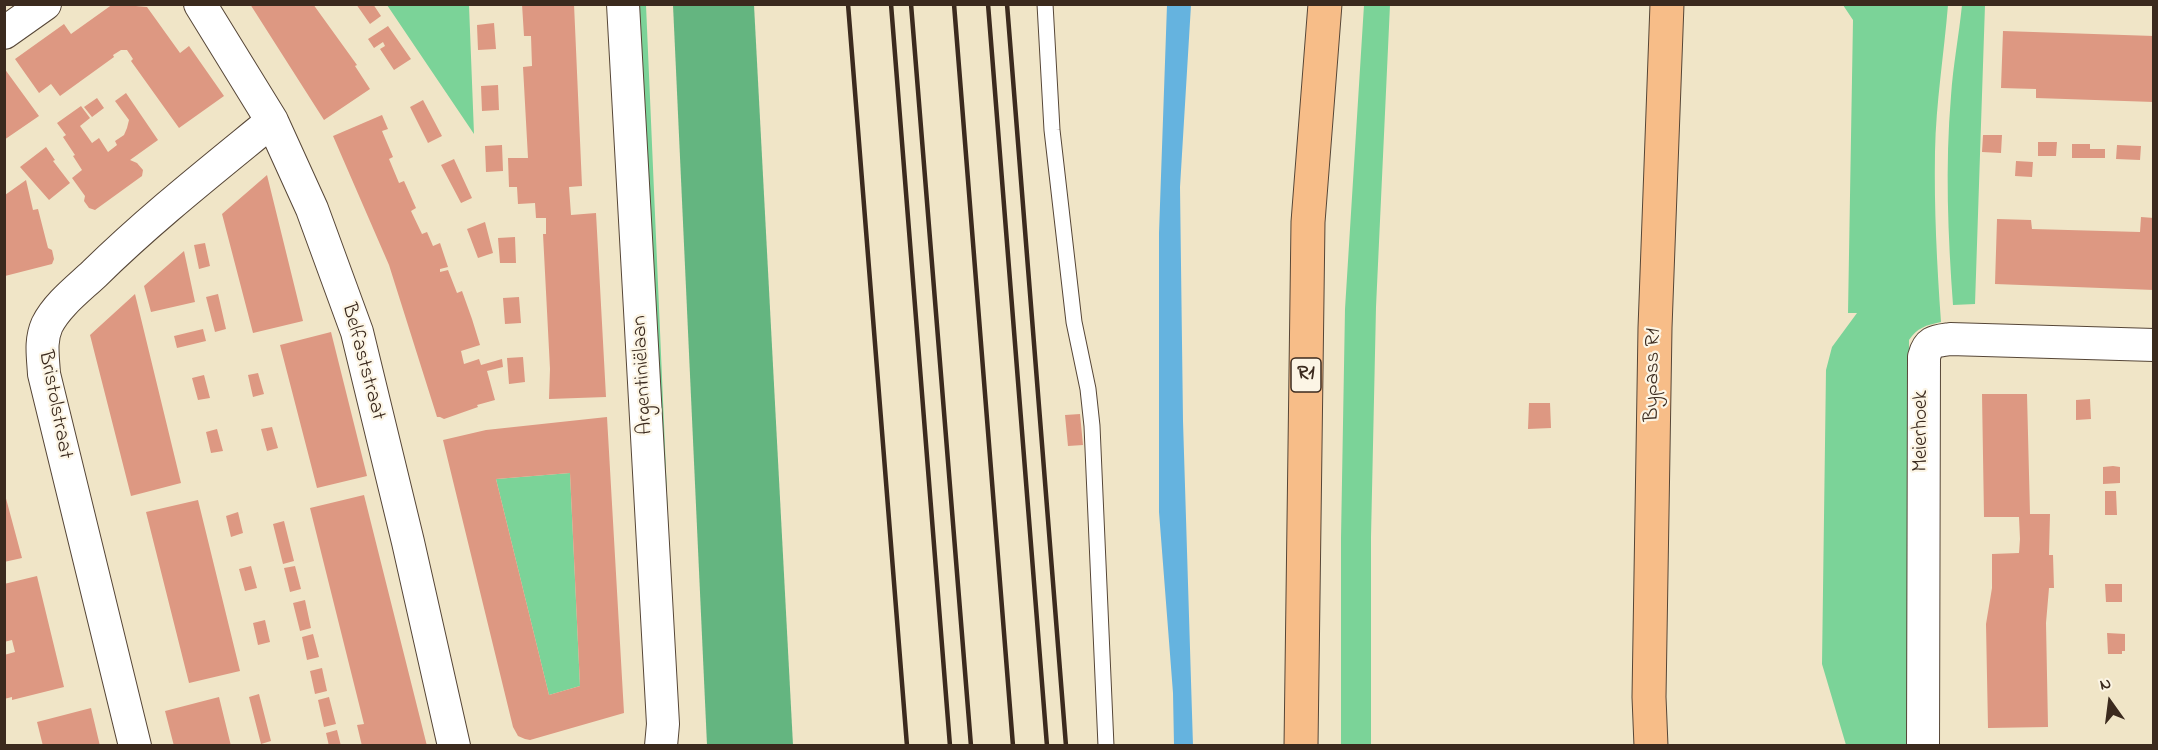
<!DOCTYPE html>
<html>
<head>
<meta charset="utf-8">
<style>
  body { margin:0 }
  #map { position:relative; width:2158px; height:750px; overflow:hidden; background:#f0e5c7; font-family:"Indie Flower",sans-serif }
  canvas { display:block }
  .frame { position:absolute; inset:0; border:6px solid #3b2a1e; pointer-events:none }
  .north { position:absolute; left:2080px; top:672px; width:60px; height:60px; -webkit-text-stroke:4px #fcf5e5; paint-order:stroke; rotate:346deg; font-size:16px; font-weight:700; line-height:24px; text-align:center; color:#3b2a1e }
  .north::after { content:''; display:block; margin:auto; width:21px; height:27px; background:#3b2a1e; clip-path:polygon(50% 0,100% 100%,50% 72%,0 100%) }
</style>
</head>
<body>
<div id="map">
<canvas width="2158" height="750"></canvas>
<div class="frame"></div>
<div class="north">N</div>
</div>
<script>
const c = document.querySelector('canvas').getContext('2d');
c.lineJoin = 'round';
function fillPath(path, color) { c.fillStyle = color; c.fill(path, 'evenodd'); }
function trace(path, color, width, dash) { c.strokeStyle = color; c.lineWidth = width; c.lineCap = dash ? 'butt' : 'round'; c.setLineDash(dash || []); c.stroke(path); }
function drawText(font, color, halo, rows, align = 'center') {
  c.font = font + ' "Indie Flower",sans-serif'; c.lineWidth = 4.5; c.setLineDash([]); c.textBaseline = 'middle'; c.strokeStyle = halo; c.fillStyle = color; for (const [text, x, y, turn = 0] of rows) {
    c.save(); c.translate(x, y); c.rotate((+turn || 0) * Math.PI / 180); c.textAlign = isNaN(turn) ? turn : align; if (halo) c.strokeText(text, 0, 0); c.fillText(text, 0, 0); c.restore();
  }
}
fillPath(new Path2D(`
  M387,5H469L474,134Z
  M638,5H646L676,703Z
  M1364,5H1390L1376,307L1371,537V745L1341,746V538L1345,309Z
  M1843,5H1948C1944,54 1936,102 1935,152C1934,209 1937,265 1941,322C1926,325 1917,328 1909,340V745H1846L1822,664L1826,370L1832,347L1857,313H1848L1853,20Z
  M1962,5H1985L1975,304L1953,305C1948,236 1945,166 1951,96C1953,66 1959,35 1962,5Z
  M570,473L580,686L549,695L496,479Z`), '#7bd398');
fillPath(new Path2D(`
  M673,5H754L793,745H707Z`), '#64b580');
fillPath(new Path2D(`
  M1167,5H1191L1180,187L1183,421L1193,746L1174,745L1173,693L1159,512V233Z`), '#65b3df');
fillPath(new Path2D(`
  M113,4L147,7L180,53L189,46L224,96L179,128L131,61L133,59L127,50H121L113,55L114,57L60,96L51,84L39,93L15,59L64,24L71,34Z
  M250,4H313L357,65L355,66L370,89L324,120Z
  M356,4H373L381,16L370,24Z
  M522,4H574L582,186L569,187L571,215L596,213L606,397L549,399L550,369L543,234H546V218H536L535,203L518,204L517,187H509L508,158H528L523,67L532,66L531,36H524Z
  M494,23L496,49L478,50L477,25Z
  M388,26L411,59L394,70L380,49L385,46L383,42L374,48L368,39Z
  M2003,31L2154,36V102L2036,98V89L2001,88Z
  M4,68L39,116L4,140Z
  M498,85L499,110L482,111L481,86Z
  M126,93L158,140L130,160L137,163L143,170L142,176L95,210L89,208L84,201L85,196L72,178L82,170L73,156L75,155L63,137L66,135L57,123L81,106L90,118L80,126L92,143L99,138L108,152L117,145L115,141L124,135L127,128L129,120L115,101Z
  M97,98L104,108L92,117L84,107Z
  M423,100L442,136L428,143L410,107Z
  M382,115L388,129L382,131L393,157L389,159L399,183L404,181L416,208L411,211L422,234L427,232L433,246L440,243L448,267L440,269V272L448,270L457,293L462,291L472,319L480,345L461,351L464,364L479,359L481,365L502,359L503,367L487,371L495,400L477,405L478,407L444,419L440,417H437L389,265L333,136Z
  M1983,135H2002L2001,153L1982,152Z
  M2038,142H2057L2056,156H2038Z
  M2072,144H2090V149H2105V158H2072Z
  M502,145L503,171L486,172L485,146Z
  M2117,145L2141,146L2140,160L2116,159Z
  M46,147L55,160L53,161L70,183L49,200L20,167Z
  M454,159L472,198L461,203L441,165Z
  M2016,161L2033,162L2032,177L2015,176Z
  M267,175L303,321L253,333L222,214Z
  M26,180L33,210L38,209L48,248L52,250L54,259L52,264L5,276V195Z
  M2141,217L2154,218V290L1995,284L1997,219L2031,220L2032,229L2140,232Z
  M485,222L493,253L478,258L467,229Z
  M515,237L516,263H500L498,238Z
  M205,243L210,266L199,269L194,245Z
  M184,251L195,302L151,312L144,286Z
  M135,294L181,483L131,496L90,335Z
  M218,294L226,329L215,332L206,297Z
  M519,297L521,323L505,324L503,298Z
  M203,329L206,341L177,348L174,336Z
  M331,332L367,476L317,488L280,345Z
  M523,357L525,382L509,384L507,358Z
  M258,373L264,394L253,397L248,375Z
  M204,375L210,398L198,400L192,378Z
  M1982,394H2027L2030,514H2050L2049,555H2053L2054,588H2049L2046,623L2048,727L1988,728L1986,624L1992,588V554L2019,553L2020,539L2019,517H1984Z
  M2090,399L2091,419L2076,420V400Z
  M1529,403H1550L1551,428L1528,429Z
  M1080,414L1083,445L1068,446L1065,415Z
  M607,417L624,713L530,740L525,739L518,736L513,727L443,440L486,430ZM570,473L580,686L549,695L496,479Z
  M272,427L278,448L267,451L261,429Z
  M217,429L223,451L211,453L206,432Z
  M2113,466L2120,467V483L2103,484V467Z
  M4,491L22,558L4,562Z
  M2105,491H2116L2117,515H2105Z
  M364,495L427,746H362L357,725L364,724L310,508Z
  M198,500L240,671L189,683L146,512Z
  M238,512L243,533L231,537L226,516Z
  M284,521L294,561L283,564L273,524Z
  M251,566L257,588L245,591L239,569Z
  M295,566L301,589L290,592L284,568Z
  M37,576L64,687L12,700V697L4,699V655L15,652L12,640L4,642V584Z
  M2105,584H2122V602H2106Z
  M305,600L311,628L300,631L293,603Z
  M265,620L270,642L258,645L253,623Z
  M2107,633L2125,634V651H2122V654H2108Z
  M313,634L319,657L307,660L302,637Z
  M322,668L327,691L315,694L310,671Z
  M259,694L271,741L261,744L249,697Z
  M219,697L231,746H174L165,711Z
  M329,697L336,724L324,727L318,700Z
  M91,708L100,746H43L37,722Z
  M337,730L341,746H329L326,733Z`), '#dd9882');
const lane = new Path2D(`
  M1045,4L1052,130L1074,322L1088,389L1092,426L1106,746`);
const street = new Path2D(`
  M200,4L272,121L312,209L357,332L408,542L454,746
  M623,4L663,724L661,746
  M4,33L45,4
  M135,746L44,374C43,356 40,341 47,325C57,305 78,289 94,274C150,219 211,171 272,121
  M1923,746L1924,357C1928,341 1935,341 1950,339L2154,345`);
const highway = new Path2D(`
  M1301,746L1308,222L1325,4
  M1651,746L1649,697L1655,328L1667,4`);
trace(lane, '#564637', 17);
trace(street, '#564637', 34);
trace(highway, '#564637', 35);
trace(lane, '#fff', 15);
trace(street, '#fff', 32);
trace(highway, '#f7bd88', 33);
trace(new Path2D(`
  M848,4L907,746
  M891,4L950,746
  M911,4L971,746
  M954,4L1013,746
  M988,4L1047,746
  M1007,4L1066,746`), '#3b2a1e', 4.5);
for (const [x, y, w] of [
  [1306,375,30]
]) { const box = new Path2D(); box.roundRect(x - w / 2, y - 17, w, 34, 4.5); c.fillStyle = '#fcf5e5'; c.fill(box); trace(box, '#3b2a1e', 1.5); }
drawText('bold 20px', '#3b2a1e', null, [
  ["R1",1306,375]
]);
drawText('21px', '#3b2a1e', '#fcf5e5', [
  ["Belfaststraat",362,362,75],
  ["Argentiniëlaan",644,375,-93],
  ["Bypass R1",1654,375,-89],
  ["Bristolstraat",54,405,79],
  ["Meierhoek",1923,431,-90]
]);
</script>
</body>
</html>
